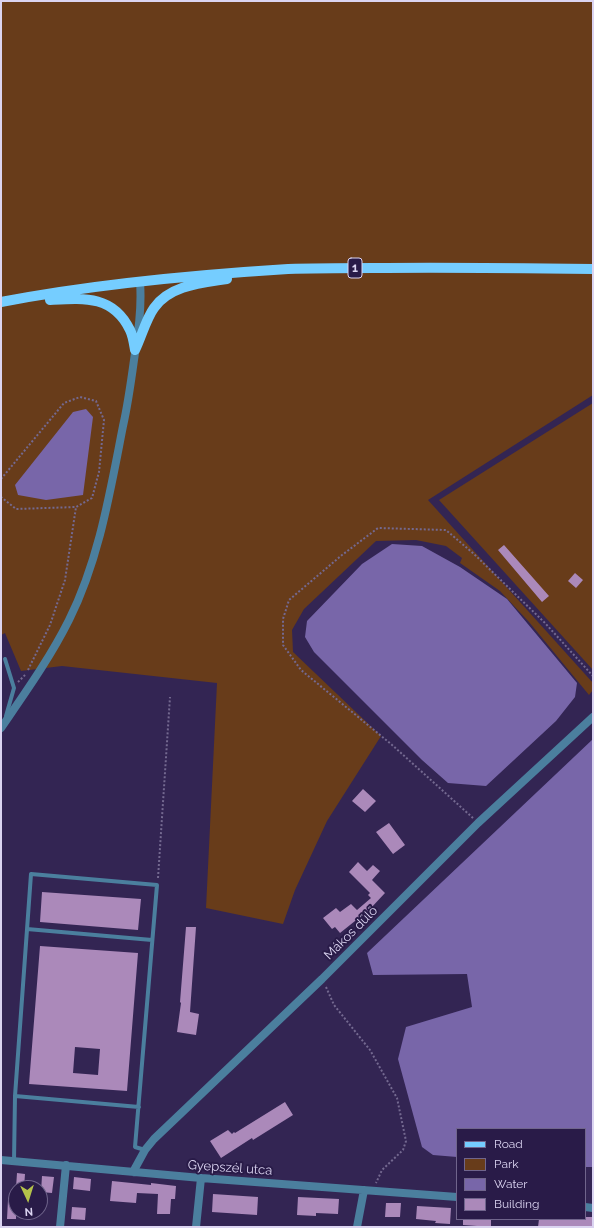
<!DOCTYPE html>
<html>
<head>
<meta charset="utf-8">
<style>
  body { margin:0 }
  #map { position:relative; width:594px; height:1228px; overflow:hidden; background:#332553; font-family:Raleway,sans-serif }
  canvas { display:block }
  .frame { position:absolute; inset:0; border:2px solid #dbd4f1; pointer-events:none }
  .legend { position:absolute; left:456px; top:1128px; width:130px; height:92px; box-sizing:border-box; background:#291b48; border:1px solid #70658c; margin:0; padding:5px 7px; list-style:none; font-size:12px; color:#dbd4f1 }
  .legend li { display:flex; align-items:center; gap:8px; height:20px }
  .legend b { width:20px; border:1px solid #70658c }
  .north { position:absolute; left:8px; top:1180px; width:40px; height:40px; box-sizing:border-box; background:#291b48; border:1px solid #70658c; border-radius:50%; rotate:176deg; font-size:11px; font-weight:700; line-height:16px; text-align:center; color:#dbd4f1 }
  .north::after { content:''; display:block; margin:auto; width:14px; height:18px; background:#b4c24a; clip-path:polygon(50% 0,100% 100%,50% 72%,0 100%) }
</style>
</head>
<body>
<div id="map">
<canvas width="594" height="1228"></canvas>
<div class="frame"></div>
<ul class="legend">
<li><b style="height:5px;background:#75cdff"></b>Road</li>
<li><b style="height:11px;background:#683c1a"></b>Park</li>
<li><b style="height:11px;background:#7866a9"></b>Water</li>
<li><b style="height:11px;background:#ab89ba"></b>Building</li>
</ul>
<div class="north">N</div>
</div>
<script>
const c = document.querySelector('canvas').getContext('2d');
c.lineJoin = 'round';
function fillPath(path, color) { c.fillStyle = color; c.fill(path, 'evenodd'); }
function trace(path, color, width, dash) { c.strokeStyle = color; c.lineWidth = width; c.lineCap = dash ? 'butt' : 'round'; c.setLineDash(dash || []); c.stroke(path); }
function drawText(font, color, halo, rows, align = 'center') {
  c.font = font + ' Raleway,sans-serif'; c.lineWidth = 4; c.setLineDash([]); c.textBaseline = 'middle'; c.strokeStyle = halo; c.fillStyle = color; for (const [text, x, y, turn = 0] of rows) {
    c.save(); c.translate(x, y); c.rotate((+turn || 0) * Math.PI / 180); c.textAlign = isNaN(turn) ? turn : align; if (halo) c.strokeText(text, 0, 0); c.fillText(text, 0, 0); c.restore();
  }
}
fillPath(new Path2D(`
  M1,1H593V395L428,500L593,683V690L589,695L529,622L500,591L460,563L462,558L446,546L416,540L376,541L304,609L292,630L293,652L381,736L327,821L295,890L283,924L206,908L217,683L62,666L21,671L5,633L1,635Z
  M593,403V670L439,500Z`), '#683c1a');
fillPath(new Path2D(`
  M86,409L93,417L83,495L46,500L18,495L15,485L73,412Z
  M392,544L422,546L460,567L507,599L577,683L575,697L556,721L486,786L448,783L422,760L314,652L305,637L307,621L362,564Z
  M593,739V1167H585V1129H457V1157L433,1155L422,1147L398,1059L406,1027L472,1007L467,974L373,975L367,953Z`), '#7866a9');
fillPath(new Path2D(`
  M504,545L549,596L542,602L498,550Z
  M575,573L583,580L576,588L568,581Z
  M363,789L376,801L365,812L352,801Z
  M389,823L405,845L393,854L376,832Z
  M358,862L367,871L373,865L380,871L372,880L385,893L370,909L373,913L363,921L360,917L340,933L335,927L332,929L323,918L336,908L340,912L351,904L357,910L371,898L368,895L370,893L349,872Z
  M42,892L141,899L138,930L40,922Z
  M186,927H196L190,1012L199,1014L196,1035L177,1032L181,1003L180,1002Z
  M40,946L138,953L127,1091L29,1084ZM75,1047L100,1049L98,1075L73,1073Z
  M285,1102L293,1115L253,1140L252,1138L221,1158L210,1141L228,1130L232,1134L234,1132L235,1133Z
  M17,1173L25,1174L24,1188H16Z
  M42,1176L54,1177L52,1193L41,1192Z
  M74,1177L91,1179L90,1191L73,1189Z
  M112,1181L151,1185V1183L176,1186L175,1199H171L170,1214H157L158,1194L137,1193L136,1203L110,1201Z
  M213,1194L258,1197L257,1215L212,1212Z
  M298,1197L339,1199L338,1214L316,1213V1216L297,1215Z
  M8,1200L16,1201V1219H7Z
  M386,1203H401L400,1217H385Z
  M417,1206L451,1208L450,1224L435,1223L436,1221L416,1219Z
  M72,1207L86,1208L85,1220L71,1219Z
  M585,1217H593V1227H538L539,1219H585Z
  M463,1219H491V1227L463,1225Z`), '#ab89ba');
trace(new Path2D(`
  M1,479L64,403L80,397L96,401L104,420L99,472L92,498L76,507L16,509L1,497V494
  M28,670L50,625L65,580L76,507
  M18,682L26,674
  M473,818L391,744L301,670L283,645V619L289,600L342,555L378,528L446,530L474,554L545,623L593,676
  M158,878L170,697
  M326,987L334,1005L370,1050L397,1098L406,1141L403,1150L382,1170L376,1183`), '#746990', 2, [2, 2]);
trace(new Path2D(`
  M5,659L14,688L6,716
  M27,929L152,940
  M15,1096L139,1107
  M14,1161L15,1096L31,874L157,885L135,1147L145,1150`), '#4b7f9e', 4);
trace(new Path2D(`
  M1,1160L201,1178L457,1197
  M133,1172L145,1150L154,1139L322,979L478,823L593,717
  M585,1207L593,1208
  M60,1227L66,1165
  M196,1227L201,1178
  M357,1227L364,1190`), '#4b7f9e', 8);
trace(new Path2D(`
  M1,728C25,693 50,658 69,620C99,560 110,492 123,426C128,404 131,382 134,360C138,334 142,308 140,282`), '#4b7f9e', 8);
trace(new Path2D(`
  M50,300C84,298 113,295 130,330C133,336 134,344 135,350
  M1,302C95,284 192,275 288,269C316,268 345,268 373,268C446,267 520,268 593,269
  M135,350C141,338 146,319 154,308C170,285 202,283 227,279`), '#75cdff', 10);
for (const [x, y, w] of [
  [355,268,14]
]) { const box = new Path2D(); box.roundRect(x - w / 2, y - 10, w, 20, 3); c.fillStyle = '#291b48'; c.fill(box); trace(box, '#dbd4f1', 1); }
drawText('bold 12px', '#dbd4f1', null, [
  ["1",355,268]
]);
drawText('13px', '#dbd4f1', '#291b48', [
  ["Mákos dűlő",351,933,-45],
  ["Gyepszél utca",230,1168,4]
]);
</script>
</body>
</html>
